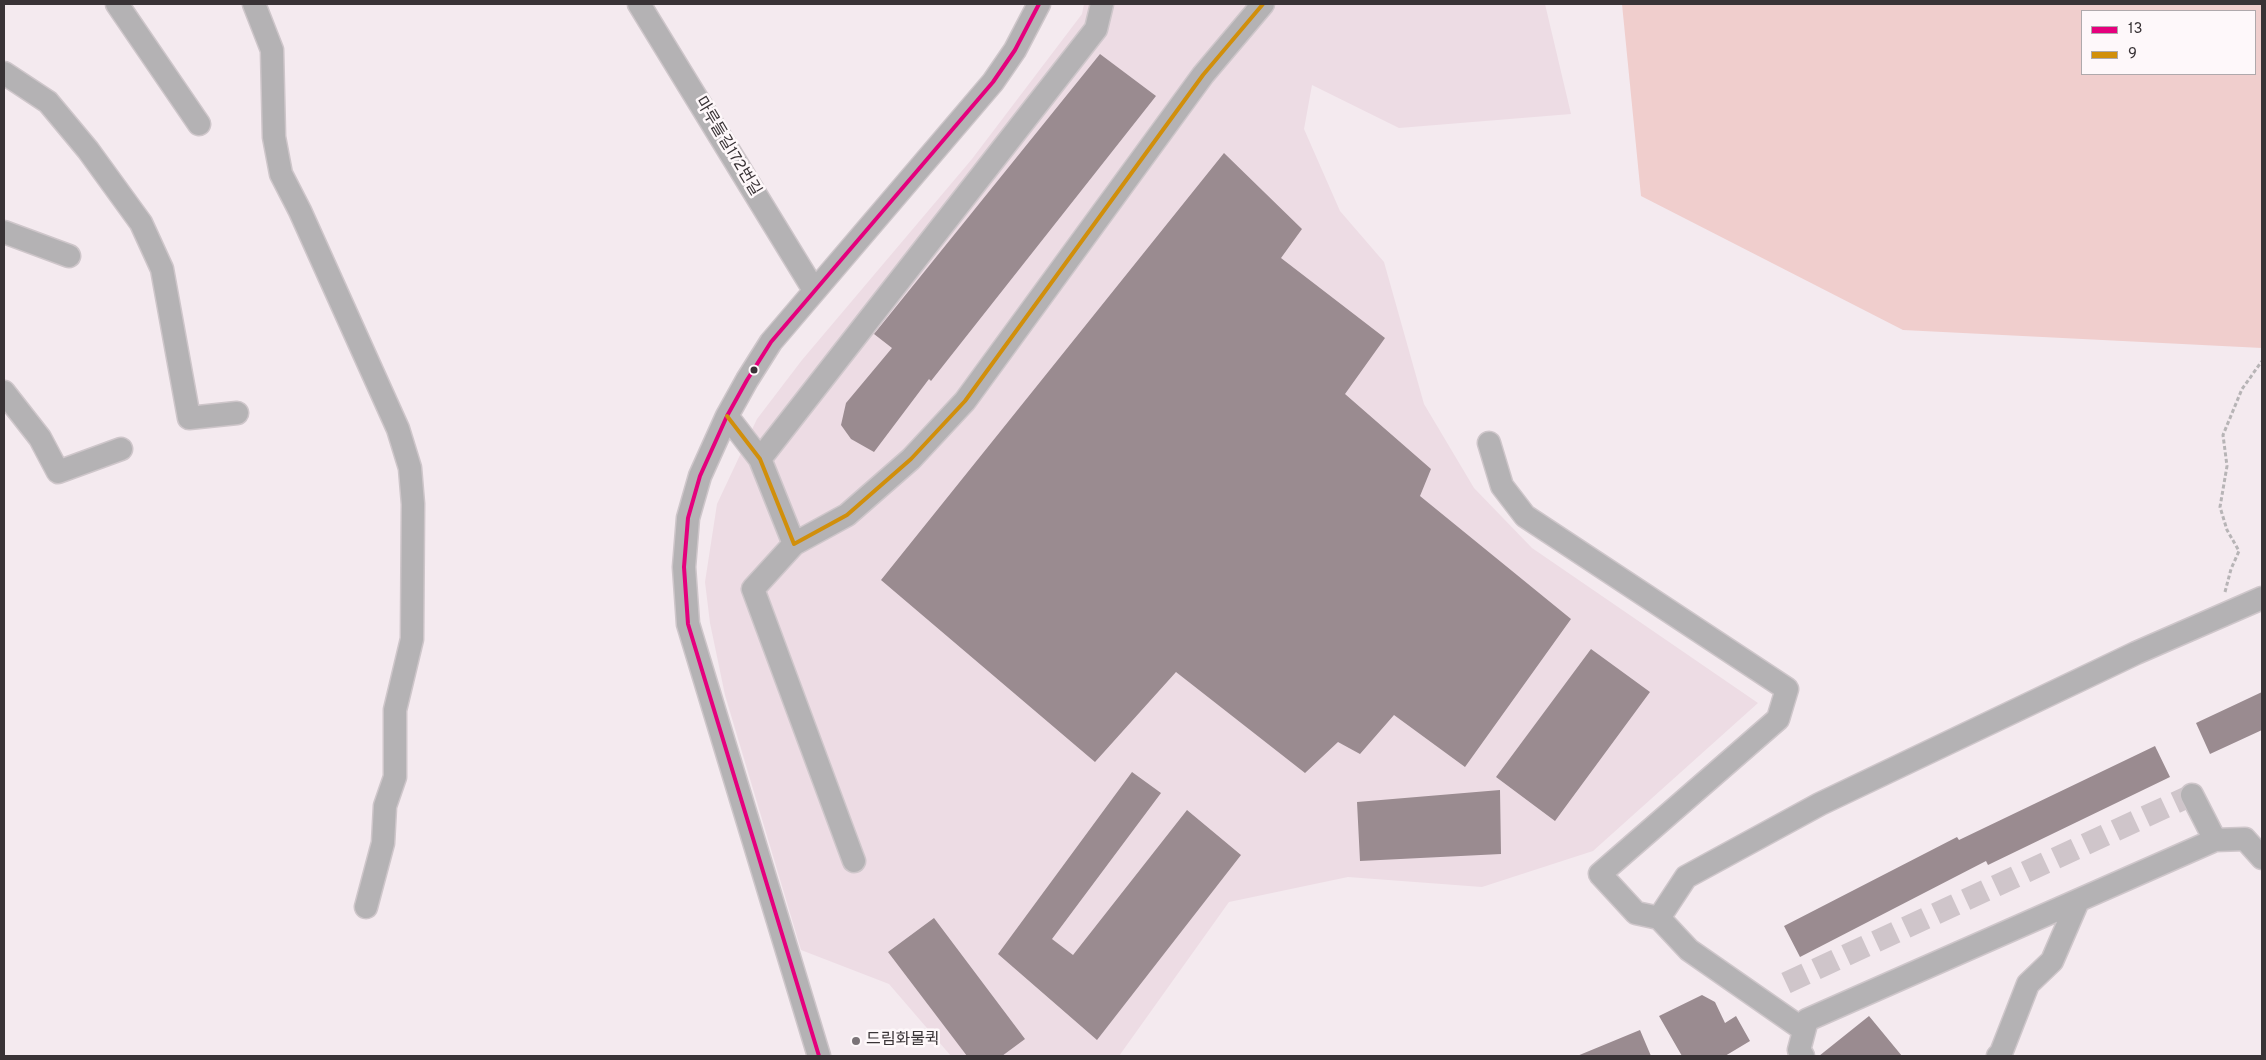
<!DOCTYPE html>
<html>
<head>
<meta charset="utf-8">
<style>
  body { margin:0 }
  #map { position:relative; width:2266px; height:1060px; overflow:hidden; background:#f4eaef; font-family:Overpass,sans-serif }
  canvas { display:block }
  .frame { position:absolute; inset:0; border:5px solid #393336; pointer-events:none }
  .legend { position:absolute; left:2081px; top:10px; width:175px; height:65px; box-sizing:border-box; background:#fef8fa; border:1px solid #afa9ac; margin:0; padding:6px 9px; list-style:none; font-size:15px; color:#393336 }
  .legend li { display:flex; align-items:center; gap:10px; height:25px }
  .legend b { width:25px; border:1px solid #afa9ac }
</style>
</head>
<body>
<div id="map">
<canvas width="2266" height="1060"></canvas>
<div class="frame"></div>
<ul class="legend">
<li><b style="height:6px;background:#e5007d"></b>13</li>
<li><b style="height:6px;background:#d18f0b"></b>9</li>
</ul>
</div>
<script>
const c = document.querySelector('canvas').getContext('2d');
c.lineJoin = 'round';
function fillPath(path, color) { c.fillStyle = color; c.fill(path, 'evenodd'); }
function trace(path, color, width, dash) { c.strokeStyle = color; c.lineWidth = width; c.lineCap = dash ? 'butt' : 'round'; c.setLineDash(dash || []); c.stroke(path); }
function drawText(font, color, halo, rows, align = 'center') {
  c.font = font + ' Overpass,"Noto Sans KR",sans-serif'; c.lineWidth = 5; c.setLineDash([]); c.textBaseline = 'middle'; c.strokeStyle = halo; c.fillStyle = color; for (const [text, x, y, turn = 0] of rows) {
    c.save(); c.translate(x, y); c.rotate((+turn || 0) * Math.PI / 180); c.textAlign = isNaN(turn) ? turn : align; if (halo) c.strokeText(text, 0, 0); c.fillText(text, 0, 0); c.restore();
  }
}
fillPath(new Path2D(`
  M1084,4H1545L1571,114L1399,128L1312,85L1304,129L1340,211L1384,262L1424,404L1474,488L1532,548L1758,703L1593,851L1482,887L1348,877L1229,902L1119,1056H951L889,984L801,950L725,695L710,623L705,582L717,504L757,419L802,360L972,159L1082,14Z`), '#eddce4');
fillPath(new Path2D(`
  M1622,4H2262V348L1903,330L1641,196ZM2082,11H2255V74H2082Z`), '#f0cecd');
fillPath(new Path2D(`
  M1100,54L1156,96L931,381L929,379L874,452L851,439L841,425L846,403L892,348L874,334Z
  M1224,153L1302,229L1281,258L1385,338L1345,394L1431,469L1420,496L1571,619L1465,767L1394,715L1360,754L1338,742L1305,773L1176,672L1095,762L881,580Z
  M1591,649L1650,692L1555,821L1496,777Z
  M2262,692V730L2210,754L2196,723Z
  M2155,746L2170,777L1988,865L1986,861L1800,957L1784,926L1957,837L1959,840Z
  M1132,772L1161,793L1052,939L1073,955L1187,810L1241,855L1097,1040L998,954Z
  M1500,790L1501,854L1360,861L1357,802Z
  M934,918L1025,1039L1002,1056H967L888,952Z
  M1702,995L1715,1002L1725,1023L1736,1016L1750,1041L1725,1056H1682L1659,1016Z
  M1869,1016L1902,1056H1819Z
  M1640,1030L1651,1056H1577Z`), '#9a8b90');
trace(new Path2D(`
  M1786,983L2192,795`), '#cfc5ca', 22, [22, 11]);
const minor = new Path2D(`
  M117,4L199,124
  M254,4L272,50L274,137L281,174L300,211L398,429L410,468L413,504L412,639L395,710V777L385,806L383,843L366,907
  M639,4L814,290
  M4,73L48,102L88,150L141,223L162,269L189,418L237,413
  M4,232L69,256
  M4,392L40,438L58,472L121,449
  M727,416L760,459L794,544L847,515L911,459L965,401L1203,75L1263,4
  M1489,443L1502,486L1525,516L1787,689L1778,719L1600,874L1636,913L1659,918
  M760,459L1096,29L1102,4
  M794,544L753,589L854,861
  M2215,840L2245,839L2262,858
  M1804,1030L1689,950L1659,918L1686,877L1820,804L2136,653L2262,598
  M819,1056L688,624L684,567L688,518L700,476L727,416L747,380L771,342L993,82L1015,50L1039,4
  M1803,1056L1799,1050L1807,1020L2215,840L2192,795
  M1998,1056L2001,1053L2028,984L2052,961L2078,901`);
trace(minor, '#cec6ca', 25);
trace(new Path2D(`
  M2225,592L2231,569L2239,551L2227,530L2220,507L2227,466L2223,435L2242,389L2262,361`), '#b7b4b6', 3, [4, 2.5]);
trace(minor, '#b4b2b4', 22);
trace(new Path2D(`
  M819,1056L688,624L684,567L688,518L700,476L727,416L747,380L771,342L993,82L1015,50L1039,4`), '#e5007d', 4);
trace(new Path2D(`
  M727,416L760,459L794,544L847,515L911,459L965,401L1203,75L1263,4`), '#d18f0b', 4);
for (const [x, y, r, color] of [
  [754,370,4.5,"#393336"],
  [856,1041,5,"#7a7377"]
]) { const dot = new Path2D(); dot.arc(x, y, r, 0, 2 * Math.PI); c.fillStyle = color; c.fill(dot); trace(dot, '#fef8fa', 2); }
drawText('16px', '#393336', '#fef8fa', [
  ["마루들길172번길",727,147,59]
]);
drawText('16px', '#393336', '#fef8fa', [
  ["드림화물퀵",866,1041]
], 'left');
</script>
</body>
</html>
